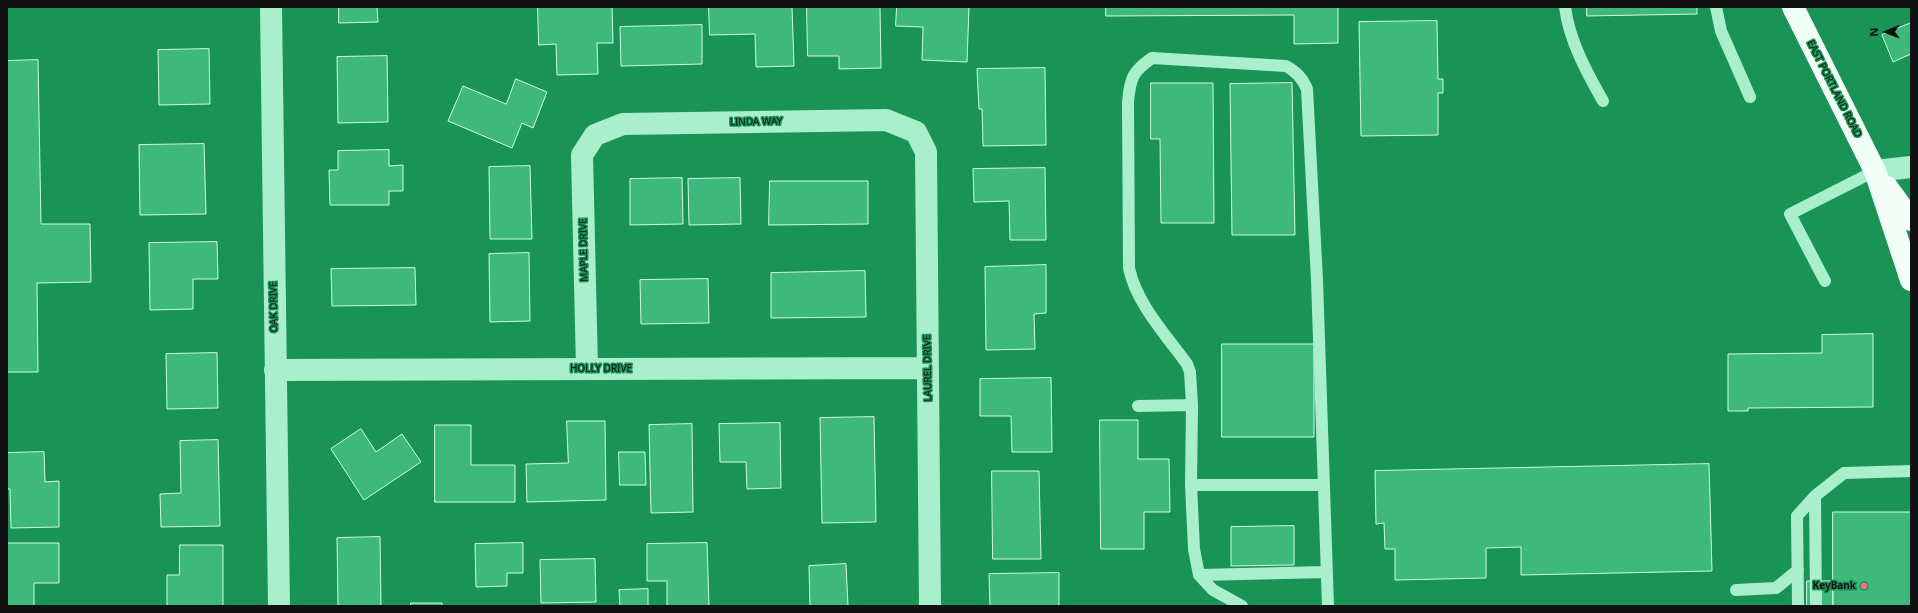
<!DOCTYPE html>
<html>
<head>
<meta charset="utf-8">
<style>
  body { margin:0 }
  #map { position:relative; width:1918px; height:613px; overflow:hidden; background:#1a9356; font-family:"Noto Sans",sans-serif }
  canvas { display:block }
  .frame { position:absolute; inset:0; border:8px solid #111; pointer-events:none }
  .north { position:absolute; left:1866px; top:12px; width:40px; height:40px; -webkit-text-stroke:3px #1a9356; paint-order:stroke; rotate:269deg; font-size:11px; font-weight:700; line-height:16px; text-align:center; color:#111 }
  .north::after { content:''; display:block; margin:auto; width:14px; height:18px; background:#111; clip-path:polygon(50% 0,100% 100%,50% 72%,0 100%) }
</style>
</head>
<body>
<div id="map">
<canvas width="1918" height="613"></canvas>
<div class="frame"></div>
<div class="north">N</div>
</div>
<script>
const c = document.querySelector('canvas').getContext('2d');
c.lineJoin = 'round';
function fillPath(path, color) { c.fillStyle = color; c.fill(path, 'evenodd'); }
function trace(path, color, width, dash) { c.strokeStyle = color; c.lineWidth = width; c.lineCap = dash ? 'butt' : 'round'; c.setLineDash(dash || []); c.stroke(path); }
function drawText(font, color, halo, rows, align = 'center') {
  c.font = font + ' "Noto Sans",sans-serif'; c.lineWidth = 3; c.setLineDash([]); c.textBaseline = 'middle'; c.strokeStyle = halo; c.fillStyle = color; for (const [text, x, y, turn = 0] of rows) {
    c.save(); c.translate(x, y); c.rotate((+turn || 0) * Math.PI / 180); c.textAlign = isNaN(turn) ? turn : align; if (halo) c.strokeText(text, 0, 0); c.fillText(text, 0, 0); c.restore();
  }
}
const building = new Path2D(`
  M339,7H377L378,22L339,23Z
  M538,7H612L613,43H597L598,74L557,75L556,44L539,45Z
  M709,7H792L794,66L756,67L755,34L710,35Z
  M807,7H880L881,68L839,69V56H808Z
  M897,7H969L967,62L922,60L923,27L896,26Z
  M1106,7H1338V43L1294,44V15L1106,16Z
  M1587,7H1697V14L1587,16Z
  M1437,21L1438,79H1443V93H1438V135L1361,136L1359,22Z
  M1911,23V54L1893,62L1882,35Z
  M702,25V64L621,66L620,27Z
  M209,49L210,104L159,105L158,50Z
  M387,56L388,122L338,123L337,57Z
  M38,60L41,224H90L91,282L37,283L38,372H7V61Z
  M1045,68L1046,145L983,146L982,109H979L977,69Z
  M516,79L547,92L533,128L522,123L512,148L448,121L463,86L506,104Z
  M1151,83H1213L1214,223H1161L1160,139H1151Z
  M1292,83L1295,235H1232L1230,84Z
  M204,144L206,214L140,215L139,145Z
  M389,150V166L403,165V191H389V205H330L329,170H338V151Z
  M530,166L532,239H490L489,167Z
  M1045,168L1046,240H1010L1009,201L974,202L973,169Z
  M682,178L683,224L630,225V179Z
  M740,178L741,224L689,225L688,179Z
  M770,181H868V224L769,225Z
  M217,242L218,279H193V309L150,310L149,243Z
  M529,253L530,321L490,322L489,254Z
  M1046,265V313L1034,314L1035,349L986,350L985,267Z
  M415,268L416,305L332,306L331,269Z
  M865,271L866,317L771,318V273Z
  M708,279L709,323L641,324L640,280Z
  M1873,334V407L1748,408V411H1728V354L1822,353V335Z
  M1222,344H1314V437H1222Z
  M217,353L218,408L167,409L166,354Z
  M1051,378L1052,452H1012L1011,416H980V379Z
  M874,417L876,522L822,523L820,418Z
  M1100,420H1138V459H1169L1170,512H1144V549H1101Z
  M567,421H605L606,500L527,502L526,464L568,463Z
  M780,423L781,488L747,489L746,462H720L719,424Z
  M692,424L693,512L651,513L649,425Z
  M435,425H471V465H515V502H435Z
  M361,429L376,452L402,434L421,462L364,500L331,449Z
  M218,440L220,526L161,527L160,494L181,493L180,441Z
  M44,452L45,482L59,481V527L11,528L10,489H7V453Z
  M619,452H645L646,485H620Z
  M1709,464L1712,571L1521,575V547L1486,548V578L1395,580V549H1385L1384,523L1376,524L1375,471Z
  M992,471H1039L1041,559H993Z
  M1833,512H1911V606H1833Z
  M1294,526V565L1231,566V527Z
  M380,537L381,606H338L337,538Z
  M7,543H59V583H34V606H7Z
  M523,543V573H507V586L476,587L475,544Z
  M707,543L709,606H667V581H647V544Z
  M180,545H223V606H167V575H179Z
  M595,559L596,602L541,603L540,560Z
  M846,564L848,606H810L809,566Z
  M1059,573V606H990L989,574Z
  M1807,581H1833V606H1807Z
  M648,589V606H620L619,590Z
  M411,603H442V606H411Z`);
fillPath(building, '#3eb97b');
trace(building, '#d1fbe5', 1);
trace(new Path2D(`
  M1565,7C1569,40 1587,73 1603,101
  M1716,7L1721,31L1750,97
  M1825,281L1790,214L1875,171
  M1192,405L1190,372L1187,364C1166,335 1136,303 1129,268L1128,102C1130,78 1133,71 1152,58L1286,66C1297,72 1302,78 1307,89L1317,280L1328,606
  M1138,406L1192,405L1191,485L1194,549L1199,575L1213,590L1242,606
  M1191,485H1323
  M1199,575L1326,572
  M1736,590L1776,588L1798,570
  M1798,606L1797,516L1815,496
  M1816,606L1815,496L1844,473L1911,471`), '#aaefcc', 12);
trace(new Path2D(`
  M271,7L279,606
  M1875,171L1911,167
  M587,369L582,155L595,135L623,124L886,120L916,132L926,152L930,606
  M275,370L928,368`), '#aaefcc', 22);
trace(new Path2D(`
  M1793,7L1875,171L1911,280
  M1887,187L1911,220`), '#f2fff9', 22);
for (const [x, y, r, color] of [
  [1864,586,4,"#ff689d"]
]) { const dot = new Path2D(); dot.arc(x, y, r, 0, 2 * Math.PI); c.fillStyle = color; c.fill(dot); trace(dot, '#1a9356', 1.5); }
drawText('10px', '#111', '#1a9356', [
  ["EAST PORTLAND ROAD",1834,89,63],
  ["LINDA WAY",756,122,-1],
  ["MAPLE DRIVE",584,250,-91],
  ["OAK DRIVE",274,307,-91],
  ["LAUREL DRIVE",928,368,-91],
  ["HOLLY DRIVE",601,369]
]);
drawText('bold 10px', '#111', '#1a9356', [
  ["KeyBank",1856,586]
], 'right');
</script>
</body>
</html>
